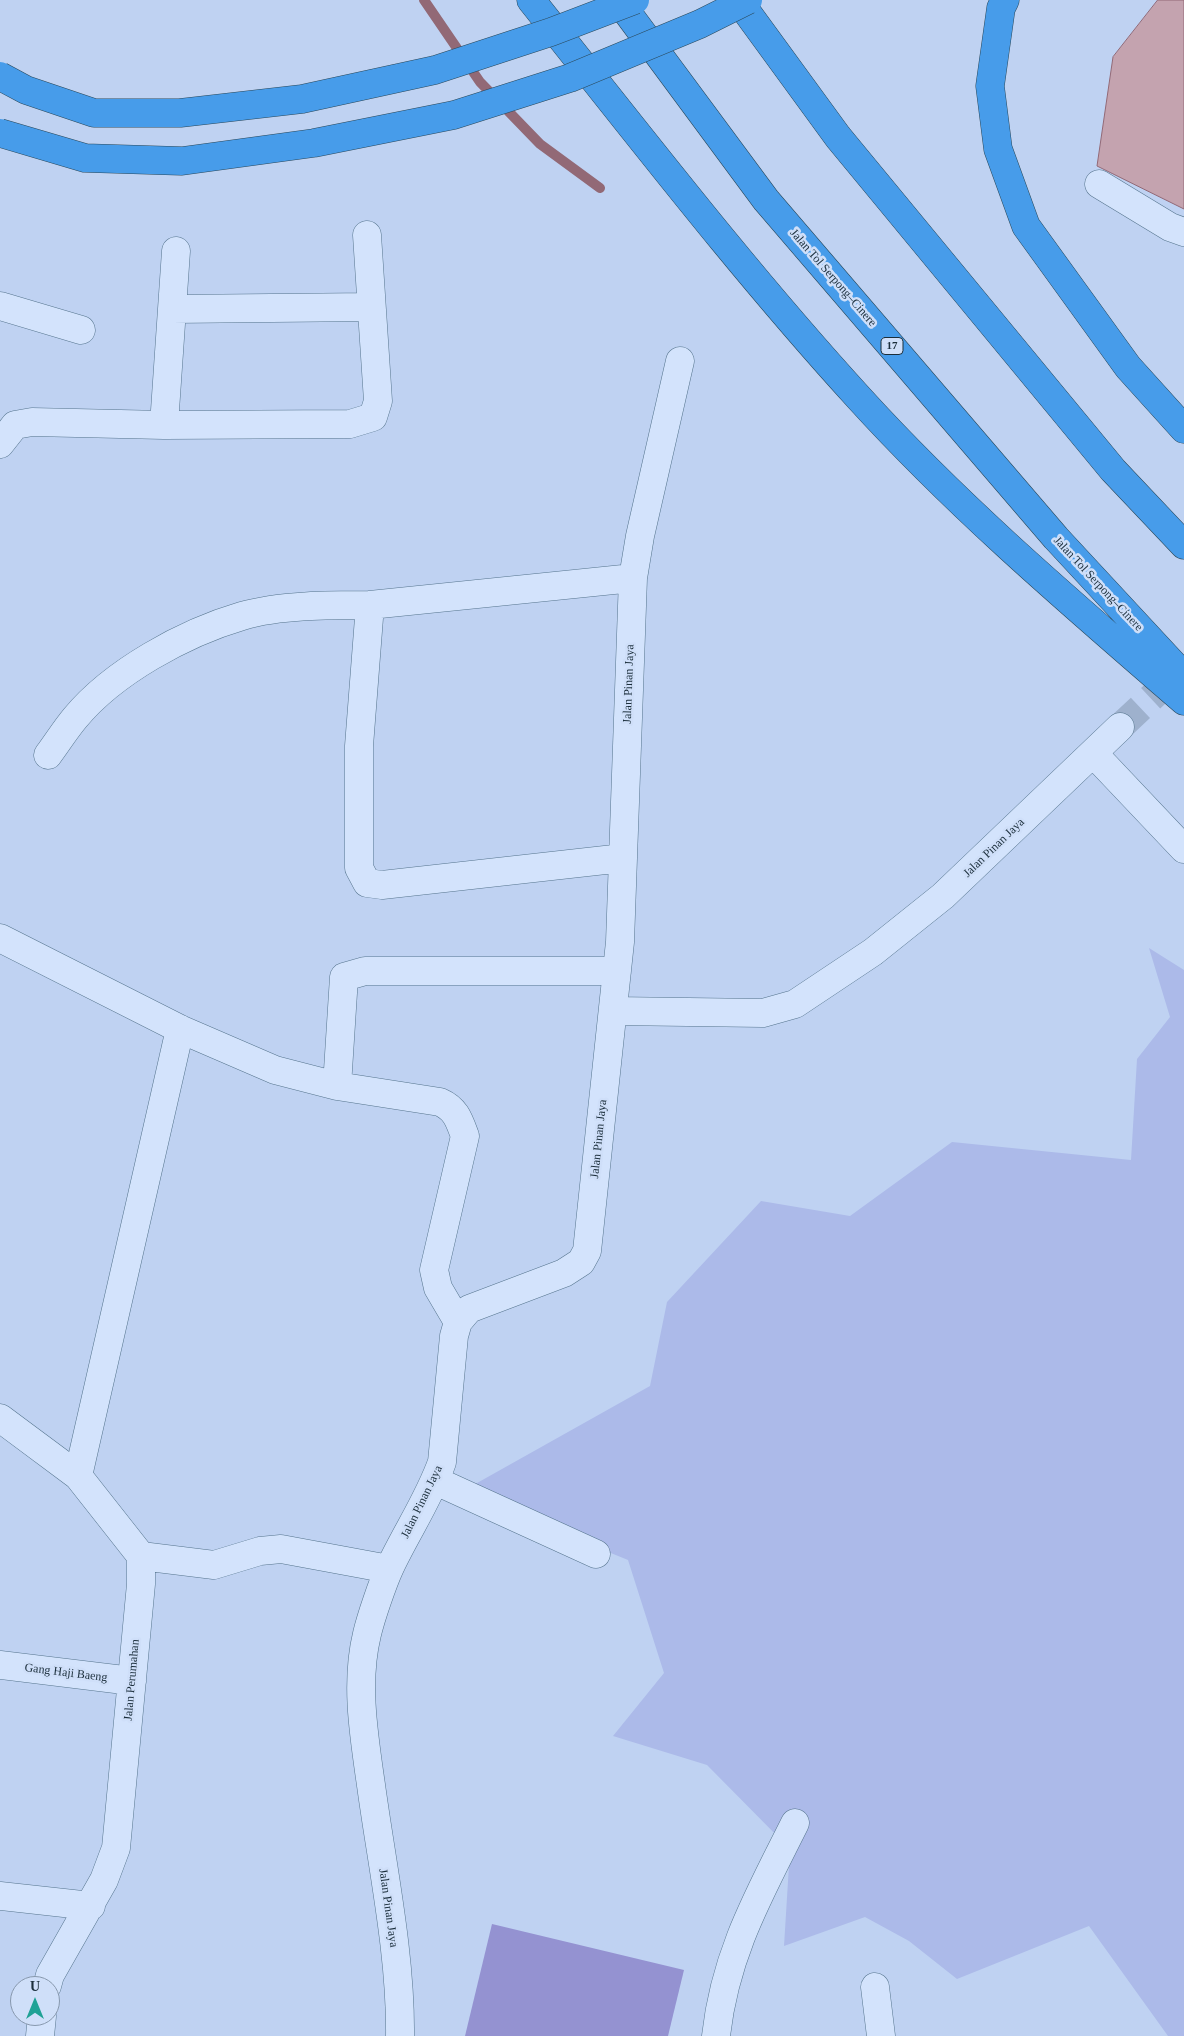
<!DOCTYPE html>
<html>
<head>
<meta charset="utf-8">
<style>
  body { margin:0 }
  #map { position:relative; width:1184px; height:2036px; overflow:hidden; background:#bfd2f2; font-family:Georgia,serif }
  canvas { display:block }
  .north { position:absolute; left:10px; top:1976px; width:50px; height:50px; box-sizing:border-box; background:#cfdff9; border:1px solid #8798ad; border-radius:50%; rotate:0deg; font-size:14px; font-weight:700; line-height:20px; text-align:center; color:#1b2e3b }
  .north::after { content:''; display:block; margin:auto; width:18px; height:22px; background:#1fa296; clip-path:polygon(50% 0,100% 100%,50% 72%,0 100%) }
</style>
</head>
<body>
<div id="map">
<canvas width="1184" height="2036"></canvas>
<div class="north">U</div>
</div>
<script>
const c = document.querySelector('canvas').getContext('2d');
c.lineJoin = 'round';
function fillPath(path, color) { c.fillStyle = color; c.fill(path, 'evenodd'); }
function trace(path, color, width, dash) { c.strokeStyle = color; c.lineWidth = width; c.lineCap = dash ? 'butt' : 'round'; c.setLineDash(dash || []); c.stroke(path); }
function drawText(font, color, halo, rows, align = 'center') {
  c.font = font + ' Georgia,serif'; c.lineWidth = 5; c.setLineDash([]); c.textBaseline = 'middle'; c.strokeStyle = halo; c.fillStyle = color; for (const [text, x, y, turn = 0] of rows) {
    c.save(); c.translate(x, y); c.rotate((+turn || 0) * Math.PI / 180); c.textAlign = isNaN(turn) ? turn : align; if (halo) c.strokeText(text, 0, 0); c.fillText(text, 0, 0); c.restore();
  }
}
fillPath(new Path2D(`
  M1149,948L1184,970V2036H1168L1089,1926L957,1979L909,1941L865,1917L784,1946L790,1849L707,1765L613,1736L664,1673L628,1560L461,1492L650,1386L667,1302L761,1201L850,1216L952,1142L1131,1160L1137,1059L1170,1017Z`), '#acbae9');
fillPath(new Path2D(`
  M492,1924L684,1970L668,2036H465Z`), '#9492d1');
const water = new Path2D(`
  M1158,0H1184V209L1097,166L1113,57Z`);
fillPath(water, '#c4a3af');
trace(water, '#926976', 1);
trace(new Path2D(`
  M424,0L480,82L540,144L600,188`), '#926976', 10);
trace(new Path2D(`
  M1120,727L1183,668`), '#9eb1cd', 28, [28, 14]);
const minor = new Path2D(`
  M1099,184L1170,227L1184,232
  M0,306L81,330
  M172,309L371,307
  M164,425L176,251
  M0,444L15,425L32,422L164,425L350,424L373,417L378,401L367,235
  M1093,753L1184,849
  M48,755C57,743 65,730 75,718C113,672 184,633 242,616C279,605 331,605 370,605
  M623,858L382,885L367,883L359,868V746L370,605L633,578
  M0,938L180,1029L275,1070L337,1086L440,1102C456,1109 459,1120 465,1136L434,1270L438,1288L458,1322
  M613,1011L763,1013L795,1004L873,952L943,896L1120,727
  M337,1086L344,977L365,971H617
  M0,1418L78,1476L141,1556V1584L116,1848L104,1880L50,1975L47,1986
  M78,1476L180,1029
  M436,1481L596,1554
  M141,1556L214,1565L260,1551L281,1549L389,1569
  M0,1665L132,1681
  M0,1896L91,1906
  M875,1987L881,2036
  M40,2036L42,2016
  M400,2036C401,1954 382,1866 371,1785C364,1736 355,1683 367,1634C371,1617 383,1582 390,1567C407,1531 429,1499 442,1462L454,1336L458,1322L469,1309L564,1273L581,1262L587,1251L620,942L633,578L640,536L680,361
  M716,2036C725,1954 759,1895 795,1823`);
const motorway = new Path2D(`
  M531,0C638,134 743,271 859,398C959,508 1072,604 1184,701
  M618,0L766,200L1056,538L1184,676
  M738,0L838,137L1113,470L1184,545
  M1005,0L1001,8L990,86L998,149L1026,226L1128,367L1184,429`);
trace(minor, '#55748d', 29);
trace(motorway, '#2a485a', 29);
trace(minor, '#d3e3fc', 28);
trace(motorway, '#479cea', 28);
const motorwayBridge = new Path2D(`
  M0,76L26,90L94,113H180L302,99L435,70L551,32L635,0
  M0,133L85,158L182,161L314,143L454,115L570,78L700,24L748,0`);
trace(motorwayBridge, '#2a485a', 29, []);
trace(motorwayBridge, '#479cea', 28);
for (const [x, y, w] of [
  [892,346,22]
]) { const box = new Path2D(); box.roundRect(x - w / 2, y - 8.5, w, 17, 4); c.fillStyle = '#cfdff9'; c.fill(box); trace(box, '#1b2e3b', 1); }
drawText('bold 11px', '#1b2e3b', null, [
  ["17",892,346]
]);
drawText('12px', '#1b2e3b', '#cfdff9', [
  ["Jalan Tol Serpong–Cinere",833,278,49],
  ["Jalan Tol Serpong–Cinere",1098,584,47],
  ["Jalan Pinan Jaya",629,684,-88],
  ["Jalan Pinan Jaya",994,848,-44],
  ["Jalan Pinan Jaya",599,1139,-84],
  ["Jalan Pinan Jaya",422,1502,-64],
  ["Gang Haji Baeng",66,1673,7],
  ["Jalan Perumahan",132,1680,-85],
  ["Jalan Pinan Jaya",388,1908,82]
]);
</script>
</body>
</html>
